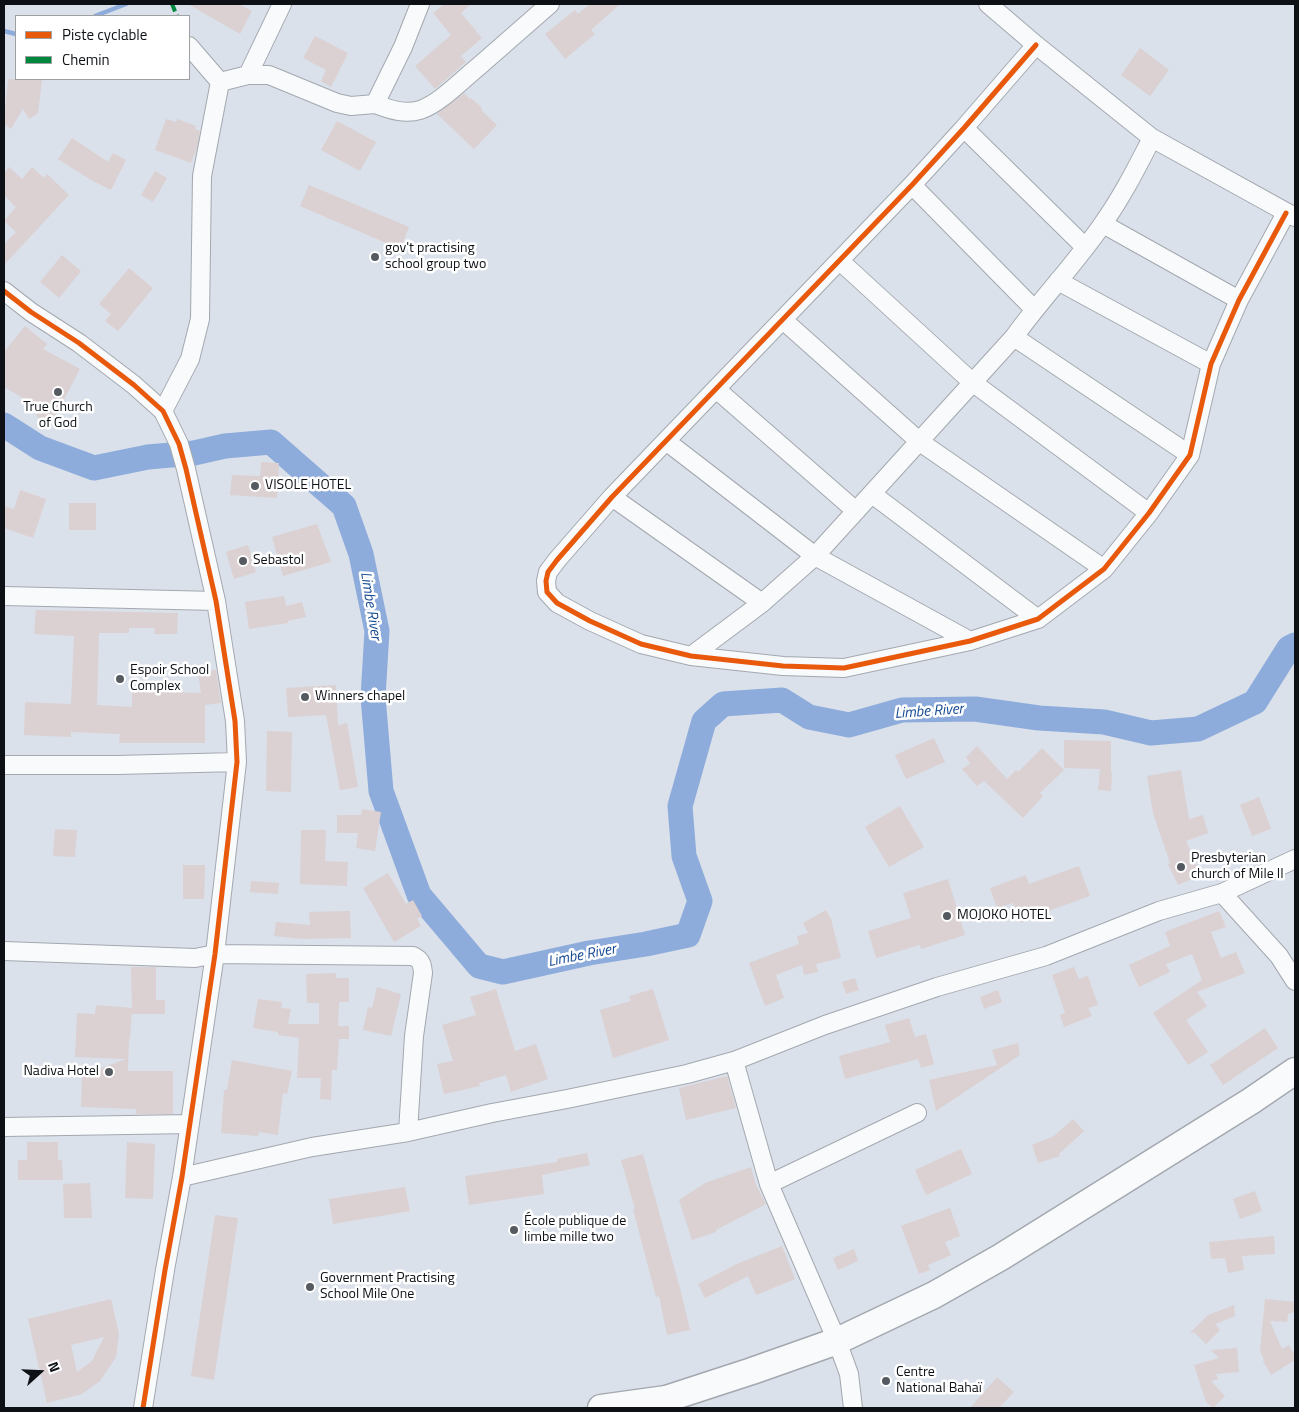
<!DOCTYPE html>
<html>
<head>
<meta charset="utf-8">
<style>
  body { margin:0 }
  #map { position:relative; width:1299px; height:1412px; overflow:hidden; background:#dae1ea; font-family:"Titillium Web",sans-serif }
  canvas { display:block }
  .frame { position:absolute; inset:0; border:5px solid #0d1116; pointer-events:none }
  .legend { position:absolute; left:15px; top:15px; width:175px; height:65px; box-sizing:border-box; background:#fff; border:1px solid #9ea0a2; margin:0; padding:6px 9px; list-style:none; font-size:15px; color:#0d1116 }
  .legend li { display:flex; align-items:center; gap:10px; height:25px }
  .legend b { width:25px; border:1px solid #9ea0a2 }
  .north { position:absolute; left:15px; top:1347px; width:50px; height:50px; -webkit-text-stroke:4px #fff; paint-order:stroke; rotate:70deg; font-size:14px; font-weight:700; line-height:20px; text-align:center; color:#0d1116 }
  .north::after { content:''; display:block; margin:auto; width:18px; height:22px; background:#0d1116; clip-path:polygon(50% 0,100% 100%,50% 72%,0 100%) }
</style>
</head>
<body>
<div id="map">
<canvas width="1299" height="1412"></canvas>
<div class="frame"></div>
<ul class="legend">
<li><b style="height:6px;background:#e8590c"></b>Piste cyclable</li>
<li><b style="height:6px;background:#00873e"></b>Chemin</li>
</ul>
<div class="north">N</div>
</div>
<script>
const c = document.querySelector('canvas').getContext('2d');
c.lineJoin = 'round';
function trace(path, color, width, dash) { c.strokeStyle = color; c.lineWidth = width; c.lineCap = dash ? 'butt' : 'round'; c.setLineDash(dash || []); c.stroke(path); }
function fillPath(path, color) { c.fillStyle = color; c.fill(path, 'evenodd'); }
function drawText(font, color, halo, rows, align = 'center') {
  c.font = font + ' "Titillium Web",sans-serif'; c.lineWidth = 5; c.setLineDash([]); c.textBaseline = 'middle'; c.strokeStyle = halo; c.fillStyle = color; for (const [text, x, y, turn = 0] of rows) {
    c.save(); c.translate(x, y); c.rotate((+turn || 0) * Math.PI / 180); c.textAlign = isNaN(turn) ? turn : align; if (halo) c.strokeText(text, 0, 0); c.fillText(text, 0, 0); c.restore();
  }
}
trace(new Path2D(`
  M95,16L126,4
  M4,31L16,34`), '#8eacdb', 4.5);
trace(new Path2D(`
  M4,425L40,448L94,468L148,457L194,453L225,446L271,442L344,506L361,554L377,631L373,697L381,791L419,895L479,966L503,972L589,953L646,944L688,935L700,901L684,856L680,806L704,721L723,704L782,700L809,717L849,725L902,710L975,709L1039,718L1104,722L1151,733L1198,729L1255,702L1289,648L1295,645`), '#8eacdb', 25);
fillPath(new Path2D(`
  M188,4H239L252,11L240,34Z
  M444,4H471L461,13L482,38L461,56L466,62L435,89L415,66L451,35L433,13Z
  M590,4H620L591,30L595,34L565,59L545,34L575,10L578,14Z
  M315,36L348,53L331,87L321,81L326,70L303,58Z
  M1140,48L1169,70L1150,96L1121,75Z
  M8,79H42L38,113L29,119L23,109L11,129L4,124V110H5Z
  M464,93L470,99L471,98L482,108L481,110L497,125L474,149L437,114Z
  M166,119L176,122L177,119L196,126L195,129L200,131L197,148L191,163L155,150Z
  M337,121L376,142L360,171L321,150Z
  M72,138L108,162L113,153L126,160L111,190L91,180L58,159Z
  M9,167L22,179L32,167L44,178L47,174L69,195L4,265V244L16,232L4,221L16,207L4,195V173Z
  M155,171L167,178L153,202L141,195Z
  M309,185L409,227L400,249L300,206Z
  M62,255L81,271L59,298L40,282Z
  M129,268L153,288L118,331L105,321L111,314L99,304Z
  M25,326L47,344L43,349L80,369L51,424L36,416L40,408L4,387V352Z
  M261,462L279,463L277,498L230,495L232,475L260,476Z
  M20,490L46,499L33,538L4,528V506L14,509Z
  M69,503H96V530H69Z
  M317,524L331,562L283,576L272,537Z
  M248,545L256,572L234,579L226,552Z
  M284,596L286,606L302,602L306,617L288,621V623L249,629L245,602Z
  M36,610L178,613L177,634H154L155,628H129V633H99L97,705L132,707V691L201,693L198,672L216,670L221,703L205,705V743H119L120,734L71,732V737L24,735L25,702L71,704L74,636L34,634Z
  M336,685L338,725L347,723L358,787L340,790L326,715L288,717L286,688Z
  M267,731L292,732L291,792L266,791Z
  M934,738L945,762L906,779L895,755Z
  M1064,740L1111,741V772H1112L1111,791L1098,790L1100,769L1064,768Z
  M977,746L1007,779L1016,770L1018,772L1042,748L1064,770L1040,793L1043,796L1023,818L984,781L977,786L962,769L970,764L966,757Z
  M1181,770L1189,819L1203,815L1208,833L1186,841L1201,875L1178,885L1168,864L1170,863L1153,813L1147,776Z
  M1259,797L1271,829L1252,836L1240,805Z
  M900,806L924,847L889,867L865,827Z
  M362,809L381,812L375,851L356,848L358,833H337V815H361Z
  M55,829L77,830L75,857L53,856Z
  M301,830H326L325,861L348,862L347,886L300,884Z
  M183,865H205L204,899H183Z
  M1079,866L1090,896L1040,914L1041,915L1020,923L1013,903L997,908L990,888L1026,875L1029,884Z
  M388,873L406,904L413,900L422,916L417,919L421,926L394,942L363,888Z
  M948,879L965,935L921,949L920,945L876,958L868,931L911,918L903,893Z
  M251,881L279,883L278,894L250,892Z
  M826,910L831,919L841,958L816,964L818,972L804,975L802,965L776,975L784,998L765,1006L749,963L799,944L797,936L808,933L803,923Z
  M350,911L351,938L303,939L274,936L276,922L310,925L309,912Z
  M1219,911L1226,927L1211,932L1221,958L1236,952L1245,973L1197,992L1207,1006L1186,1020L1208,1052L1188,1065L1153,1013L1202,980L1192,954L1166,964L1170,972L1139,987L1129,965L1170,946L1165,932Z
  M131,967H156V1000H165V1014H132V1012L130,1039H129L128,1071H173V1114H136V1109L81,1107L82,1075L126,1059L75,1057L77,1013L95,1014L96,1005L132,1008Z
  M1074,967L1079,979L1088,976L1098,1005L1088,1008L1092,1016L1064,1027L1060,1015L1065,1013L1052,975Z
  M336,973V978H349V1002H339L338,1026H349V1039H339L337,1070H332L331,1100L320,1099L321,1078H297L299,1038L278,1035V1032L253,1028L258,999L282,1002L281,1008L291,1009L288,1024H319V1003H307L306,974Z
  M855,978L859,990L846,994L842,982Z
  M377,987L401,994L391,1036L363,1030L368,1007L372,1008Z
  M496,989L515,1051L536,1044L548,1079L511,1092L506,1075L479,1083L480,1086L444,1094L437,1064L453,1061L442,1025L476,1015L470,997Z
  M653,989L669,1040L613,1058L600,1010L631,1001L629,996Z
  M998,990L1002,1002L984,1009L980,997Z
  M909,1018L915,1037L926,1034L934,1064L921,1068L918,1059L845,1079L839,1056L890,1042L885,1025Z
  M1265,1028L1278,1048L1223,1085L1210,1065Z
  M1018,1043L1020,1055L936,1111L929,1080L997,1065L992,1050Z
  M232,1060L292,1071L287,1094L283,1093L278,1135L259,1132L258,1136L221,1133L224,1090H227Z
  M727,1076L736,1108L686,1120L679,1088Z
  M1073,1119L1084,1131L1059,1154L1060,1156L1038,1163L1032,1145L1054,1136Z
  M27,1142H58V1160H62L63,1180H18V1160H27Z
  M127,1142L155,1144L153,1199L125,1198Z
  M961,1149L972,1174L926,1195L915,1170Z
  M587,1153L590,1165L542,1175L544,1194L469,1205L465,1176L557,1162V1159Z
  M643,1154L681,1292L690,1330L667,1335L659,1296L656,1297L633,1209H635L621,1160Z
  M751,1167L756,1185L766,1204L716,1230V1232L692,1240L679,1200L705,1183Z
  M90,1183L92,1218H64L63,1184Z
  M405,1187L410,1211L333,1224L329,1199Z
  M1255,1191L1262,1211L1240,1219L1233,1199Z
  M950,1208L960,1236L945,1242L951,1255L928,1265L930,1270L919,1274L901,1226Z
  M215,1215L238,1218L214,1380L191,1376Z
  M1274,1236L1275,1254L1242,1256L1244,1270L1228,1273L1225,1258L1211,1259L1209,1242Z
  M782,1246L795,1279L756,1295L748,1276L705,1298L698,1284L739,1263Z
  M854,1249L858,1261L838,1270L833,1258Z
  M111,1299L119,1334L116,1357L100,1381L82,1394L47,1403L28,1319ZM104,1337L92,1361L77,1372L71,1345Z
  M1265,1299L1295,1302V1312L1288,1314L1287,1322L1270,1321L1282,1349L1289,1345L1295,1356V1360L1271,1375L1263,1361L1264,1360L1260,1351Z
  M1234,1305L1235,1316L1215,1324L1220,1330L1206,1344L1194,1332L1189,1334L1208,1315Z
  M1237,1348L1239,1372L1216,1374L1218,1379L1211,1381L1225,1396L1213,1408L1206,1402L1194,1365L1219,1358L1211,1350Z
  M997,1377L1014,1392L999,1408H970Z`), '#dbd0d2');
const minor = new Path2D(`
  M988,4L1036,45L1152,138L1295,217
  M1036,45L964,128L912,185L612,497L557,560L548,572L546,581L547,592L557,603L590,621L641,644L691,656L783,666L844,668L970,641L1038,619L1104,569L1149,513L1190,455L1211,364L1239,300L1286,213
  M189,46L220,82
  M248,75L282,4
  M375,104C389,109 404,115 420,110C439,104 462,80 478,67C502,46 526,25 550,4
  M964,128L1085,247
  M912,185L1034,309
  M1103,224L1239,300
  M840,261L972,382L1149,513
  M1058,281L1211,364
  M4,291L31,312L79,343L134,385L163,411L179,444L186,469L216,601L235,721L237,762L215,954L182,1177L165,1270L143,1408
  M783,320L920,442L1104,569
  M1014,337L1190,455
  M716,389L856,511
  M163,411L190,359L200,319L202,176L220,82L248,75H269L337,103L351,106L375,104L403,47L420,4
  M666,441L815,556L970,641
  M872,494L1038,619
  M612,497L762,603
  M4,596L216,601
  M691,656L762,603L815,556L1014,337C1042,298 1077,262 1104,222C1123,195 1137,167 1152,138
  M4,765H117L237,762
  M1222,893L1295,859
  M4,951L195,958L215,954L413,956C421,960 422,963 423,973L414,1036L408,1132
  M734,1061L769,1184L837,1341L849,1374L853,1408
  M4,1127L190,1124
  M182,1177L312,1147L408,1132L492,1113L567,1099L687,1074L734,1061L825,1025L937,987L1046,956L1159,911L1222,893L1279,956L1295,981
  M769,1184L917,1113`);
const highway = new Path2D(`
  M601,1408L666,1399L752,1371L837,1341L934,1295L1001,1257L1251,1101L1295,1071`);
trace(minor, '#a3a8af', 20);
trace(highway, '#a3a8af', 29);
trace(minor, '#f9fafc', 18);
trace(highway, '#f9fafc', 26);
trace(new Path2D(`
  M172,4L177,16`), '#00873e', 4, [8, 4]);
trace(new Path2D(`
  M1036,45L964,128L912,185L612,497L557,560L548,572L546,581L547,592L557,603L590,621L641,644L691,656L783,666L844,668L970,641L1038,619L1104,569L1149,513L1190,455L1211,364L1239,300L1286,213
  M4,291L31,312L79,343L134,385L163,411L179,444L186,469L216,601L235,721L237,762L215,954L182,1177L165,1270L143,1408`), '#e8590c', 5);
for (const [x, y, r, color] of [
  [375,257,5,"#555a60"],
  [58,392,5,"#555a60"],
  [255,486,5,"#555a60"],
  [243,561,5,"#555a60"],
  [120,679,5,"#555a60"],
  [305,697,5,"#555a60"],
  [1181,867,5,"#555a60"],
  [947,916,5,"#555a60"],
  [109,1072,5,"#555a60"],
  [514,1230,5,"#555a60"],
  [310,1287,5,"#555a60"],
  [886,1381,5,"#555a60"]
]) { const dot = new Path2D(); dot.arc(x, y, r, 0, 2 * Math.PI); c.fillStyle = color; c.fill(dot); trace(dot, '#fff', 2); }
drawText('14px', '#0d1116', '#fff', [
  ["gov't practising",385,249],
  ["school group two",385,265],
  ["True Church",58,408,"center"],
  ["of God",58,424,"center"],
  ["VISOLE HOTEL",265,486],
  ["Sebastol",253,561],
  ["Espoir School",130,671],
  ["Complex",130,687],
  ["Winners chapel",315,697],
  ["Presbyterian",1191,859],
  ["church of Mile II",1191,875],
  ["MOJOKO HOTEL",957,916],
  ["Nadiva Hotel",99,1072,"right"],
  ["École publique de",524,1222],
  ["limbe mille two",524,1238],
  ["Government Practising",320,1279],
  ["School Mile One",320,1295],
  ["Centre",896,1373],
  ["National Bahaï",896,1389]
], 'left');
drawText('italic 15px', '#144992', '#fff', [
  ["Limbe River",370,606,81],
  ["Limbe River",929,712,-4],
  ["Limbe River",582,956,-11]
]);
</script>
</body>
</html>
